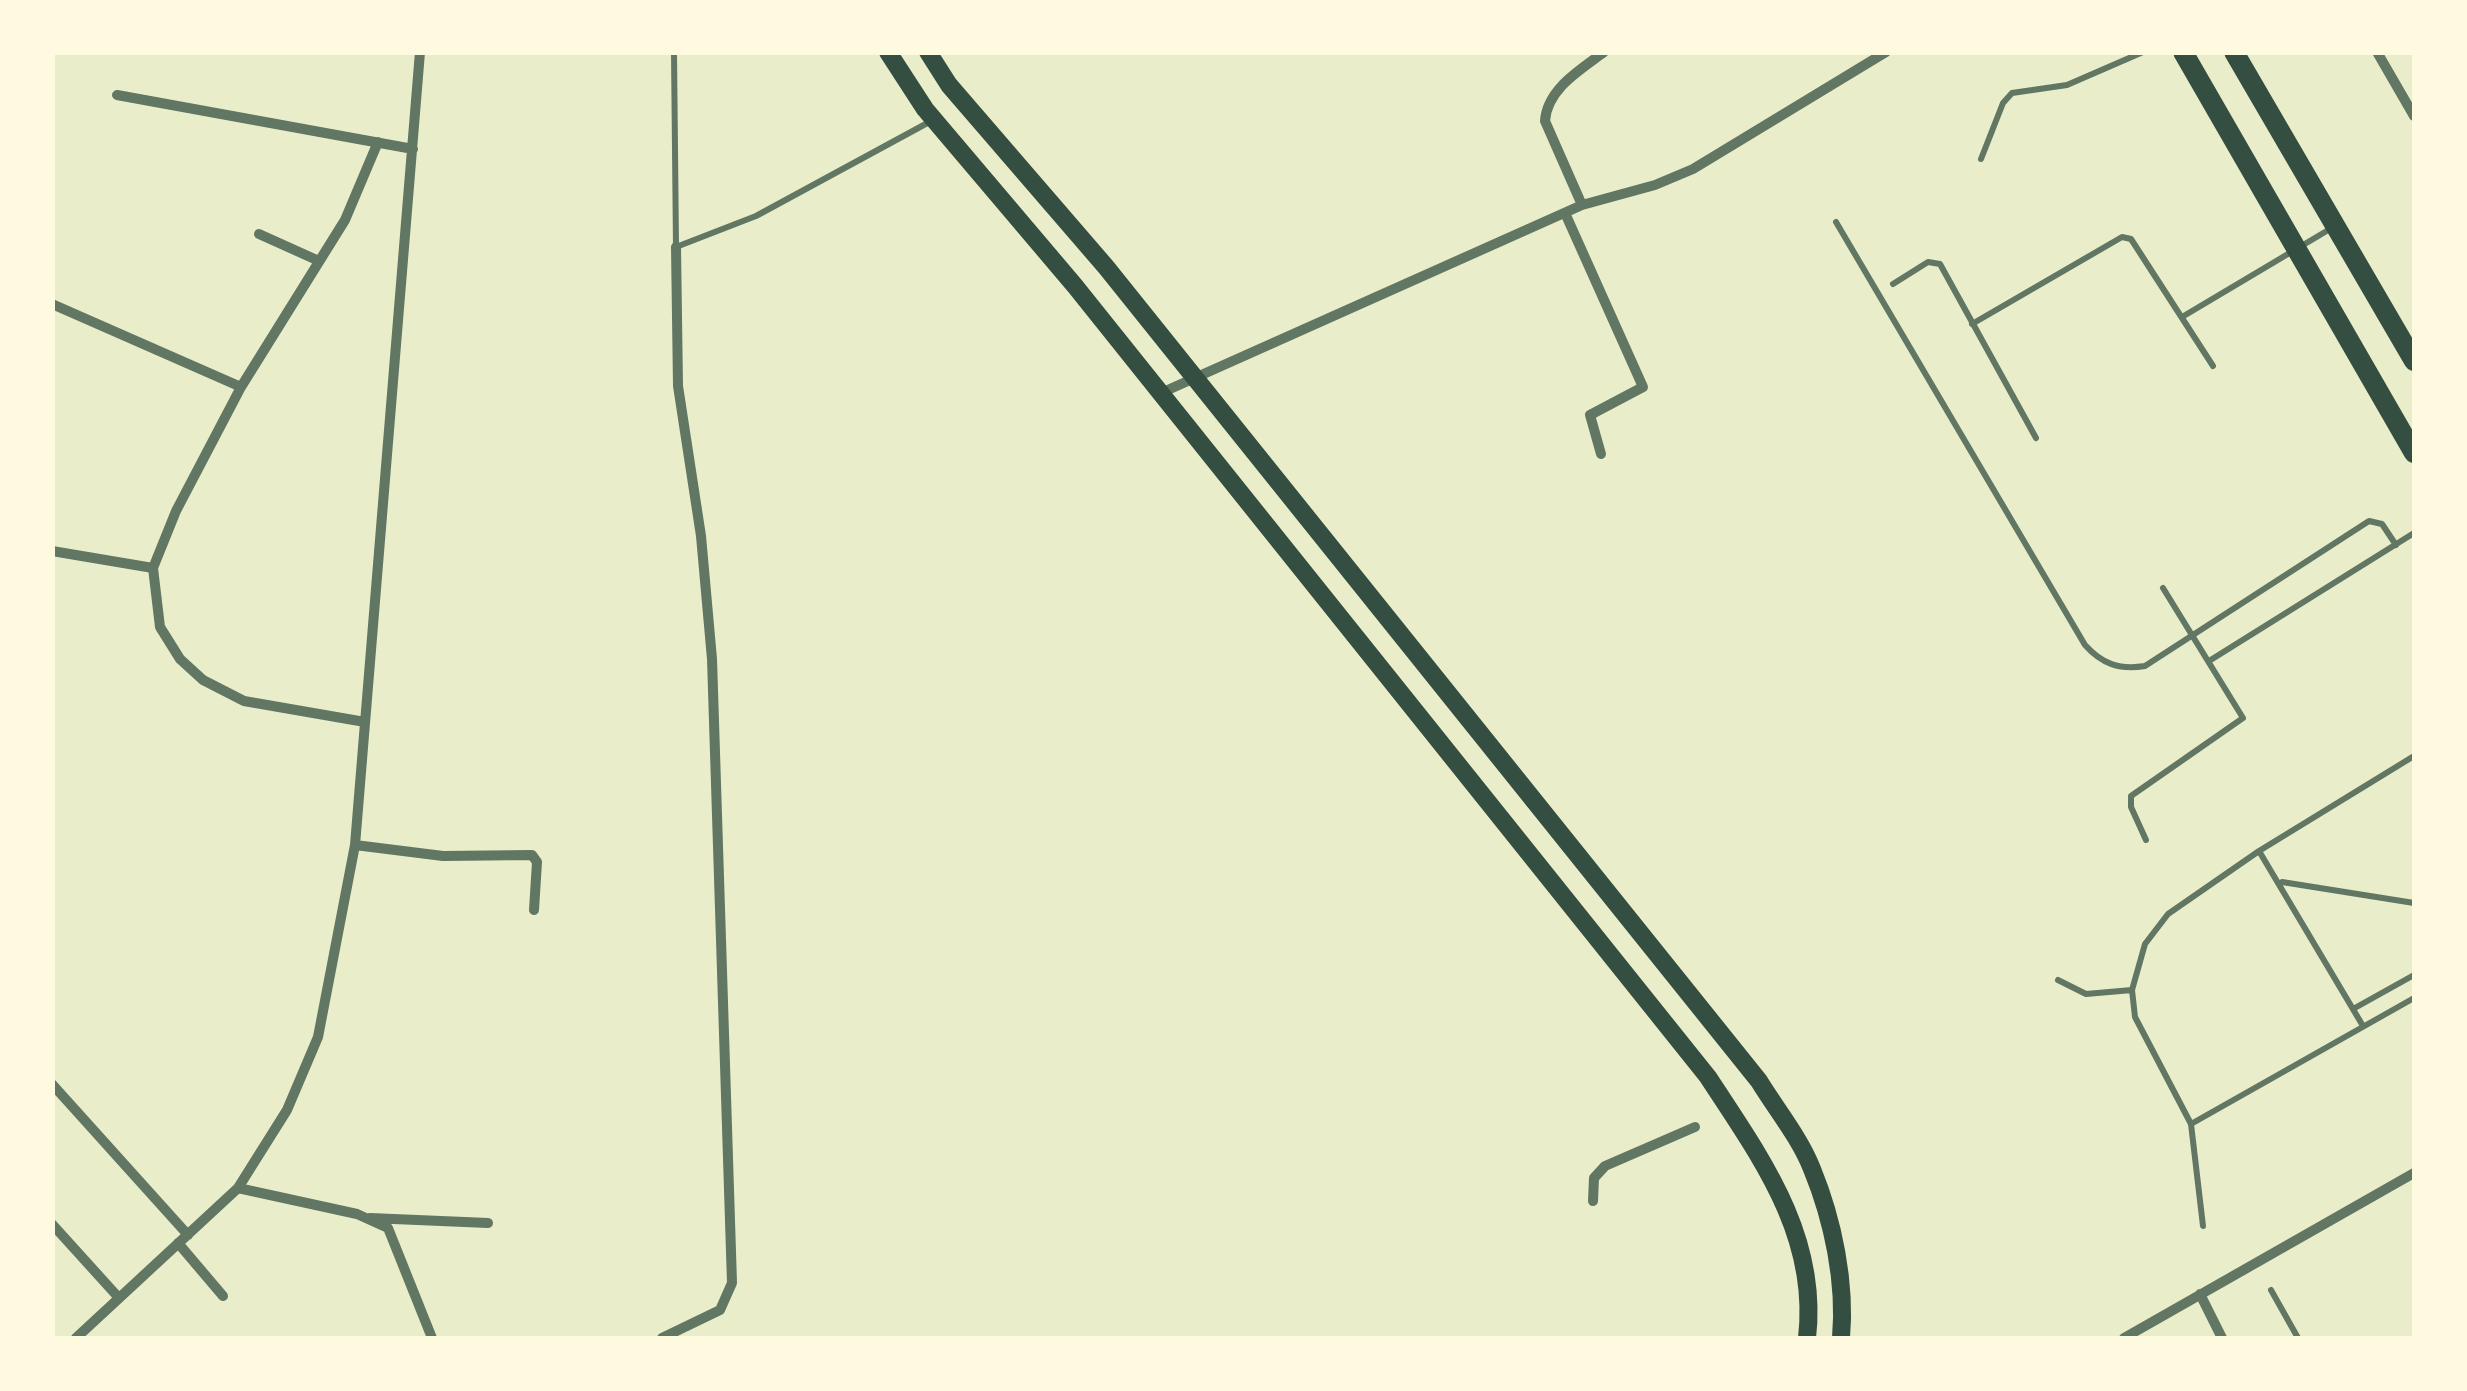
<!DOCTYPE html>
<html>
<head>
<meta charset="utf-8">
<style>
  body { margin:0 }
  #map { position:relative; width:2467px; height:1391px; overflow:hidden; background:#e9edc9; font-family:"Fira Sans Condensed",sans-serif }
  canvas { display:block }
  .frame { position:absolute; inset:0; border:55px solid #fefae0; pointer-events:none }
</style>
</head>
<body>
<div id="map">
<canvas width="2467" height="1391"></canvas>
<div class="frame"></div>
</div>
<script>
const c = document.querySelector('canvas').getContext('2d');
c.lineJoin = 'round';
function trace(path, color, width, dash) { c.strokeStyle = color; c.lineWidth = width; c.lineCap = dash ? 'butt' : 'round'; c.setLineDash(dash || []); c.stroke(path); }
trace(new Path2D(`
  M674,52L676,247L756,216L933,120
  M1981,159L2003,103L2012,93L2067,85L2143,52
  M1836,222L2085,645C2102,664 2119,670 2145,666L2369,521L2382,524L2396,545
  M1893,284L1928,262L1940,264L2036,438
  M2182,317L2330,229
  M1972,324L2122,237L2131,239L2213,366
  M2209,661L2414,533
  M2414,756L2259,851L2168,914L2145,944L2132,990L2135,1017L2191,1124L2414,998
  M2146,840L2131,807V796L2243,718L2163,588
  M2259,851L2363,1026
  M2282,882L2414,903
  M2058,980L2086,994L2132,990
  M2353,1009L2414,975
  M2191,1124L2203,1226
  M2271,1290L2298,1338`), '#617663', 6);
trace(new Path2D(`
  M2377,52L2414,116
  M117,95L413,149
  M1582,205L1545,121C1547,89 1580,70 1604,52
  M1565,213L1643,387L1590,415L1601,454
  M259,234L319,261
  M52,304L241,387
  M1161,393L1582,205L1655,185L1693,169L1886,52
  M52,551L153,568
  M365,722L244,701L203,680L180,659L160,627L153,568L176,511L241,387L345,220L378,142
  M355,845L443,856L532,855L537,862L534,910
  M52,1084L188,1235
  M238,1188L357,1214L388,1228L432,1338
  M1593,1201L1594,1178L1605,1166L1695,1127
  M370,1218L488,1223
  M52,1224L119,1298
  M178,1243L223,1296
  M2200,1294L2222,1338
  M76,1338L238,1188L287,1110L318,1037L355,845L420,52
  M662,1338L720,1310L732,1283L712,659L701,536L678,386L676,247
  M2124,1338L2414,1173`), '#617663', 10);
trace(new Path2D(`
  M888,52L925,109L1075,286L1708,1077C1761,1158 1819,1236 1807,1338
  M928,52L949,85L1106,267L1759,1081C1776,1109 1800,1138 1812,1169C1833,1220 1846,1283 1841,1338`), '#344e41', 18);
trace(new Path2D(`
  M2183,52L2414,453
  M2234,52L2414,361`), '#344e41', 20);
</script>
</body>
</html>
